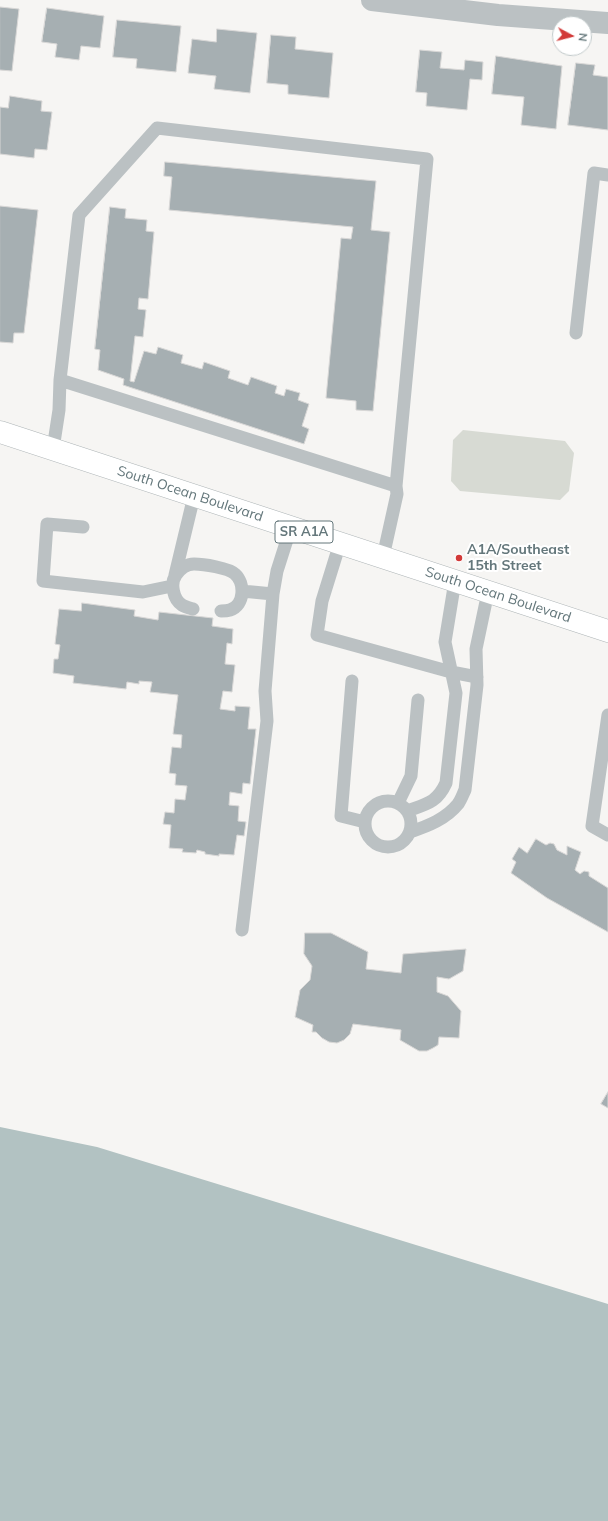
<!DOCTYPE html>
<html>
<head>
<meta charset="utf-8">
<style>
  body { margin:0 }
  #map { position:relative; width:608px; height:1521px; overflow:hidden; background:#f6f5f3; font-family:Mulish,sans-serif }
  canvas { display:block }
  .north { position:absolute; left:552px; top:16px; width:40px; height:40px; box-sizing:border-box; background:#fff; border:1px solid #c1c9ca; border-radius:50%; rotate:97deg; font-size:11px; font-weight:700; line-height:16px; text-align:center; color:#64777b }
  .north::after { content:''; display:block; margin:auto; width:14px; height:18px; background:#d23938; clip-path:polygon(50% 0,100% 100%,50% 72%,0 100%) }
</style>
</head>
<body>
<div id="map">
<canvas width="608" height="1521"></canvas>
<div class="north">N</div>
</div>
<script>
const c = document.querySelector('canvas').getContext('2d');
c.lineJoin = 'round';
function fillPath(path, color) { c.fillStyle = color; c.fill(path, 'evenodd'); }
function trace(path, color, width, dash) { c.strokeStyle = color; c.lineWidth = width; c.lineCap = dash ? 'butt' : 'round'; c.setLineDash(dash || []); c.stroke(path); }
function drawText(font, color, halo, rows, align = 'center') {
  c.font = font + ' Mulish,sans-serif'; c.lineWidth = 4; c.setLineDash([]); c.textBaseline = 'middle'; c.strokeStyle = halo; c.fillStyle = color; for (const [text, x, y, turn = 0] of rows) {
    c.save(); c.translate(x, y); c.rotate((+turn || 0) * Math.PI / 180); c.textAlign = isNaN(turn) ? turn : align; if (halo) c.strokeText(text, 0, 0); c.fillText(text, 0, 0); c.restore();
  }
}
fillPath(new Path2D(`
  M463,430L565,441L574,453L569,491L560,500L460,491L451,481L453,440Z`), '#d7dad3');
fillPath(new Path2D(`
  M0,1127L97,1147L608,1304V1521H0Z`), '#b2c2c2');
const building = new Path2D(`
  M0,7L19,9L12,71L0,70Z
  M47,8L104,16L100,48L81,46L79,60L55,57L57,44L42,42Z
  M117,20L181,26L176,72L136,68L137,59L113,57Z
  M217,29L257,33L250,93L214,89L216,76L188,73L192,39L216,42Z
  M271,35L296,37L295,49L333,53L329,98L288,94V85L267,83Z
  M420,50L442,52L440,68L464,70L465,60L483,62L482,80L470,79L467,110L426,106L427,93L416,92Z
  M496,56L562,66L556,129L521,125L524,97L492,94Z
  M576,63L595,65L593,75L608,77V130L568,125Z
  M10,96L42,101L41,111L52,112L47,150L35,149L34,158L0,154V107L8,108Z
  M165,162L376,181L371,230L390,232L373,411L356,410V401L326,398L341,238L351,239L353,227L169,210L172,177L164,176Z
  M0,206L38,210L24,333H14L13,343L0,342Z
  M110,207L126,209L125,218L147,220L146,231L154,232L148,299L139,298L138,309L146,310L143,337L135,336L130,381L134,382L144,351L156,354L158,347L183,355L181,363L202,369L204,362L230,371L228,378L248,385L251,377L277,386L275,393L284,396L286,389L300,393L298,400L309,404L302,426L309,429L304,444L123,385L124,379L98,370L100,350L95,349Z
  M82,603L135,610L134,616L158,620L159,612L213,618L212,626L233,629L232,644L227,643L225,664L235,665L232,692L223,691L220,709L235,711V706L250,707L248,729H256L250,784L243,783L242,794L230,792L229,805L239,806L238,821L246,822L244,836L237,835L234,855L219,854V856L205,854V852L197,850L196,853L182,852L183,849L169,848L171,825L163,824L165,812L174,813L175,799L185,800L187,786L175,785L176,774L169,773L172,747L181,748L182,735L173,734L178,695L150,692L152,682L139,681V684L127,682L126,689L73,683L74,676L53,673L54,659H58L60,645L55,644L59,609L81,611Z
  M536,839L546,845L550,843L554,844L557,850L567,855V846L581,852L575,870L580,874L584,871L589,872V876L608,888V932L547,898L511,873L516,862L512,859L519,847L527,853Z
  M305,933H331L368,952L366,969L401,973L403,954L466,949L463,971L449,979L437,977V992L448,996L461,1011L459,1038L439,1037L438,1045L433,1048L427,1051H419L400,1040L401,1030L353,1024L350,1034L344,1040L337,1043L329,1042L322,1038L316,1032H312L313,1025L295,1017L300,990L310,980L312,966L304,954Z
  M608,1092V1108L601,1104Z`);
fillPath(building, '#a6afb2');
trace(building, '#d8d7d6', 1);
const primary = new Path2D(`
  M0,432L608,631`);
trace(primary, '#adb4b6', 23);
trace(new Path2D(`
  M576,333L594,173L608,175
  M60,380L396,486
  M53,449L59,410L60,380L79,215L157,128L427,159L396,486L397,494L383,557
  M83,527L47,524L43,581L143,592L172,586
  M340,543L322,601L317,635L451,672L477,677
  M175,575L194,496
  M242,591L273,594L277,571L291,527
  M193,609C190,608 185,607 182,605C173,599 170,583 176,575C180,569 187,564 194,564C203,564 229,568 235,574C245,583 245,605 230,610C227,611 224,611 221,611
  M352,681L341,816L365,822
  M608,715L592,826L608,835
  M365 824a23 23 0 1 1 46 0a23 23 0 1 1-46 0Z
  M398,803L411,776L418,700
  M407,811C426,804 437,803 446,783L456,693L445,642L455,581
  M410,832C428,826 446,819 458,804C461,800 463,794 465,790L477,685L476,649L488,592
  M242,930L267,721L265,691L273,594`), '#bbc1c3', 13);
trace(new Path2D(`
  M372,0L498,15L608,23`), '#bbc1c3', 22);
trace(primary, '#fff', 22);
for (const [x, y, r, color] of [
  [459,558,4,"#d23938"]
]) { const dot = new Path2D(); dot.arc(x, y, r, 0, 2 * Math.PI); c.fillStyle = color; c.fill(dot); trace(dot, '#fff', 1.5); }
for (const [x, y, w] of [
  [304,532,58]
]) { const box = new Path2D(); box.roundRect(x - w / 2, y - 11, w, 22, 3); c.fillStyle = '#fff'; c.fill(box); trace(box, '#64777b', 1); }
drawText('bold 13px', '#64777b', null, [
  ["SR A1A",304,532]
]);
drawText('14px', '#64777b', '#fff', [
  ["South Ocean Boulevard",190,494,18],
  ["South Ocean Boulevard",498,595,18]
]);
drawText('bold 14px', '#64777b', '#fff', [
  ["A1A/Southeast",467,550],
  ["15th Street",467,566]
], 'left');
</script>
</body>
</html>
